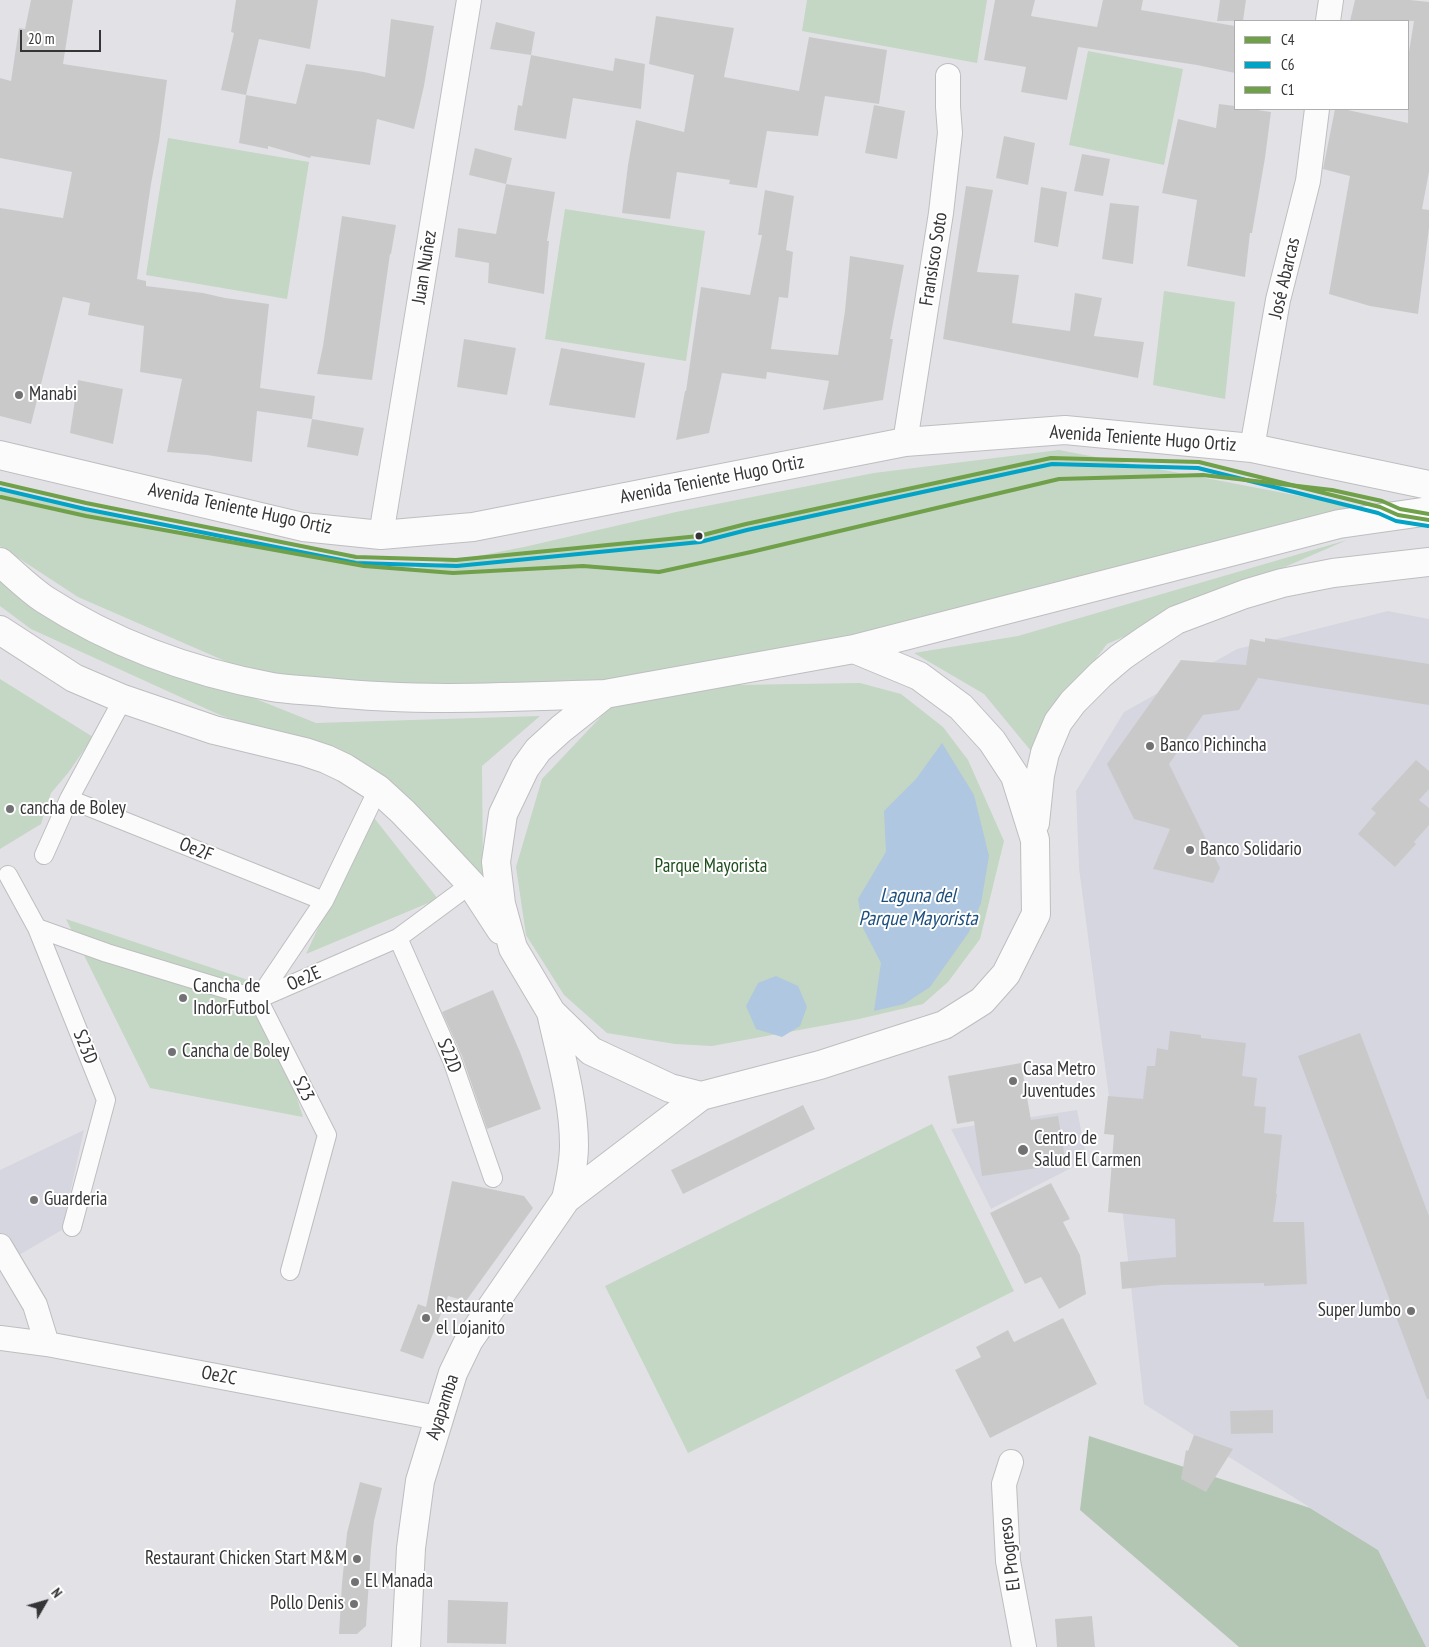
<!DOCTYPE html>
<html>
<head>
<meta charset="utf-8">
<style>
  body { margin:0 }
  #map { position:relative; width:1429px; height:1647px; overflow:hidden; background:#e2e2e6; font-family:"PT Sans Narrow",sans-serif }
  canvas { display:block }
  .legend { position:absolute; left:1234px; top:20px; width:175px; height:90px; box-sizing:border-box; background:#fff; border:1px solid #aeaeaf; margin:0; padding:6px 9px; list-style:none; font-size:15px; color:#353538 }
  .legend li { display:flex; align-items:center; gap:10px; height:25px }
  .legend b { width:25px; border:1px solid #aeaeaf }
  .north { position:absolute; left:20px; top:1577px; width:50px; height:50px; -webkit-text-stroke:4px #fff; paint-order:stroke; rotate:52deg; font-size:14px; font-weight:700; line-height:20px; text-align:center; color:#353538 }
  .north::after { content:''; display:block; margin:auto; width:18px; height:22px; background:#353538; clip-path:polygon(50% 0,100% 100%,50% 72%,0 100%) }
  .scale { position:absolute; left:20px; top:30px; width:81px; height:22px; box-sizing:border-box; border:2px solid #353538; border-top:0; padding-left:6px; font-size:15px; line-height:18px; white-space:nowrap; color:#353538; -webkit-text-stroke:4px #fff; paint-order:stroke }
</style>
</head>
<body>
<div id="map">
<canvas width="1429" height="1647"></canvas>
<ul class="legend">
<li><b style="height:6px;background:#70a049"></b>C4</li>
<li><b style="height:6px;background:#03a3c6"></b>C6</li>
<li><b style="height:6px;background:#70a049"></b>C1</li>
</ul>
<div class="north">N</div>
<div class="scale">20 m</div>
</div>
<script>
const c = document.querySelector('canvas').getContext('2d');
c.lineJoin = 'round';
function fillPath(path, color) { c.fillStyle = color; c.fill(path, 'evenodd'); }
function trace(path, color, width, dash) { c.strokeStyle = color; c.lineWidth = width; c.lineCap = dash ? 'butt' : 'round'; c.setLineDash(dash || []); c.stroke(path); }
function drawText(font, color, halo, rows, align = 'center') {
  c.font = font + ' "PT Sans Narrow",sans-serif'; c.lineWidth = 4; c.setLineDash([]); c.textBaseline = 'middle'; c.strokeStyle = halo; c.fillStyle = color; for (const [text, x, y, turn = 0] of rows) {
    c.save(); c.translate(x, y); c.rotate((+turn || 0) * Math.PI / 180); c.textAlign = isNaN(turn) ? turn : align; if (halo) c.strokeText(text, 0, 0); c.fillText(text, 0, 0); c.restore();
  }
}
fillPath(new Path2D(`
  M1388,611L1429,619V1647H1426L1378,1550L1144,1404L1114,1135L1079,868L1076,791L1124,712L1237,649Z
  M1077,1110L1087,1160L991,1209L951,1129Z
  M84,1130L62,1230L12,1259L0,1237V1170Z`), '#d5d6e0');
fillPath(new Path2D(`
  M807,0H987L977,63L802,31Z
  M1088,51L1183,69L1164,165L1069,145Z
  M168,138L309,162L287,299L146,275Z
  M565,209L705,231L686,361L545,339Z
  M1164,291L1235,302L1225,399L1153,385Z
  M1059,450L1399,515L903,626L664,676L484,695L393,688L248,671L78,597L0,546V490L198,537L416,568L524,547L676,512L874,473Z
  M1347,540L1107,644L1067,697L1031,751L984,694L914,653L1018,636Z
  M0,574L191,673L316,723L540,716L482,766L483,879L349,761L220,715L31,629L0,606Z
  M0,679L93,737L68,773L51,793L41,824L0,849Z
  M860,683L901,694L943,727L968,760L1004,841L980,939L948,982L923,1004L859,1019L712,1046L675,1044L607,1033L564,995L526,935L516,867L542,779L612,705L733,685Z
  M371,814L438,899L306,954Z
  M66,919L260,984L303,1117L150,1088Z
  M932,1124L1014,1291L688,1453L605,1286Z`), '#c4d6c4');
fillPath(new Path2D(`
  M1089,1436L1310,1508L1378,1550L1426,1647H1239L1080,1510Z`), '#b3c5b3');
fillPath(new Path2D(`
  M942,743L974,795L989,856L981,903L969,932L930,987L904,1004L874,1011L881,963L863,928L858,899L886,852L884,811L916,779Z
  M776,976L798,986L807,1007L800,1026L782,1037L756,1029L746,1006L758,983Z`), '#afc7e0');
fillPath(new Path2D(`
  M31,0H73L63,64L167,80L159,141L151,184L137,279L146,281V286L203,293L225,298L269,304L260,388L315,396L312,419L257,411L252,462L207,455L167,452L182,379L140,372L144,326L88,315L90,303L63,297L31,424L0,416V208L63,218L72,172L0,158V78L11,81L19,28L25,29Z
  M236,0H318L310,49L259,39L246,95L221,90L234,33L231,32Z
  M995,0H1035L1031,16L1097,27L1103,0H1143L1141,10L1235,26V73L1197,65L1078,47L1067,100L1021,92L1026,67L984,60Z
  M1220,0H1246L1243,21H1217Z
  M1355,0H1410L1429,2V172L1422,209L1429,210V228L1418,314L1370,306L1329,294L1350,176L1323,169L1335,109H1343L1408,123V58L1414,21H1350Z
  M656,16L734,28L724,77L799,91L809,37L887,50L879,104L825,96L818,136L767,131L757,188L729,184L730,180L677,172L670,219L622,213L628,165L636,120L684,132L694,75L649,64Z
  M391,19L434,26L424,86L414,129L377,119L370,165L311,156L310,158L268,146V149L239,143L246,95L296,104L306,64L364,72L385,77Z
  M496,22L535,32L531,55L490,49Z
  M531,55L613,71L615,58L645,64L641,109L573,98L566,139L514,130L518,105L522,106Z
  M1219,104L1235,106V109H1251L1271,112L1265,158L1252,233H1250L1245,277L1187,266L1197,200L1162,193L1178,119L1216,128Z
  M874,105L905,111L897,159L865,153Z
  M1004,136L1035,143L1028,185L996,178Z
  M475,148L512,158L506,184L469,175Z
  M1082,154L1110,159L1103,196L1074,191Z
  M506,184L555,192L547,241H549L544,294L488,283L489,263L455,257L458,228L496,234Z
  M966,186L993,190L977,272L1019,275L1012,323L1070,331L1075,293L1102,298L1094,336L1144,342L1138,378L943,339Z
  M1041,187L1067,192L1058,247L1034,242Z
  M765,190L794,196L786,250L793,252L788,298L779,297L771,349L838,355L845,311L850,256L904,265L890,339H893L883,400L823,410L829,381L767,372L766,379L722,373L709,433L676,440L685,391H686L701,287L750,295L762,235H758Z
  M1110,203L1139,206L1133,264L1102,259Z
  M342,216L396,225L391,254H390L372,380L317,374L323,346Z
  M464,339L516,348L507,395L457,387Z
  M561,348L645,363L635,418L549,405Z
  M78,380L123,389L113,444L70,433Z
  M312,419L364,428L358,456L307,447Z
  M1265,638L1429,664V705L1258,678L1239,710L1203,715L1169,764L1220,868L1213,883L1153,869L1170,829L1134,819L1107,764L1181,660L1246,665L1250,639L1265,642Z
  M1416,760L1429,771V789L1419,800L1429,808V825L1414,842L1416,844L1395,867L1358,834L1376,813L1371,809Z
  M493,990L520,1052L541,1109L487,1129L462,1056L442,1012Z
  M1170,1031L1201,1035V1038L1246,1043L1242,1076L1257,1078L1254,1106L1266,1107L1264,1133L1282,1135L1276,1194H1277L1273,1222H1304L1307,1284L1264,1286V1283L1161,1285L1122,1289L1120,1262L1176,1257L1175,1219L1108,1212L1114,1135L1104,1134L1108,1096L1143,1099L1147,1066H1155L1157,1048L1168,1050Z
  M1360,1033L1429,1216V1399H1427L1298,1056Z
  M1021,1063L1031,1120L1058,1116L1066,1164L982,1176L974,1121L957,1124L948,1076Z
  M803,1105L815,1129L683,1194L671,1170Z
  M452,1181L524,1196L533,1208L466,1301L448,1296L423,1359L400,1351L418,1304L426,1307Z
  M1051,1183L1070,1219L1063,1222L1080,1255L1086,1294L1059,1309L1041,1277L1025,1284L990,1213Z
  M1063,1318L1097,1384L990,1438L955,1370L981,1357L976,1347L1008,1330L1014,1342Z
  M1273,1410V1433L1231,1434L1230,1411Z
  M1194,1435L1233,1449L1206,1492L1181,1479L1186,1450L1188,1451Z
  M360,1482L382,1488L374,1521L371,1549L366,1626L357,1634H339L342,1583L347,1533Z
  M448,1600L508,1602L506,1644L447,1643Z
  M1092,1616L1095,1647H1057L1055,1619Z`), '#cac9ca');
const pedestrian = new Path2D(`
  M69,799L324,901
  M44,855L69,799L123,699
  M8,875L37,928L106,1100L72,1227
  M37,928L107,953L258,999L398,938L471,884
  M398,938L452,1060L493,1178
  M290,1271L327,1135L258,999L324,901L378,789`);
const minor = new Path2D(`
  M1328,21L1331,0
  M905,442L941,213L950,133L948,107V76
  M1252,448L1278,300L1308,181L1317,109
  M381,535L469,0
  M0,1246L35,1305L47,1344
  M0,1338L47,1344L438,1418
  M1011,1462L1004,1484L1008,1561L1024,1647`);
const secondary = new Path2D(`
  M0,455L303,527L381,535L473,527L905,442L1065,430L1252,448L1429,485
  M0,562C14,574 28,588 44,599C112,643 192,672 272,687C289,690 308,690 325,692C418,702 512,697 605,694
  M0,630L74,678L123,699L214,730L305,752L326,759L345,768L378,789L403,812L427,837L471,884L501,930
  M854,649L919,676L961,707L992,741L1015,776L1035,840L1036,914L1006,974L982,1001L944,1025L820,1065L701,1096L670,1088L591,1051L551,1012L513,948L501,904L496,862L503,814L525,768L538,750L561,729L605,694L854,649L1339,524L1429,511
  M1035,823L1040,775L1045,753L1058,722L1073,702L1101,674L1121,657L1144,641L1176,620L1245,594L1282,583L1333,573L1429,562
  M551,1012C560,1054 574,1101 574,1145C574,1163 570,1182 566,1199
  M406,1647L411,1548L420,1481L453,1373L469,1340L566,1199L701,1096`);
trace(pedestrian, '#bebec1', 20);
trace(minor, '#bebec1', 26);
trace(secondary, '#bebec1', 30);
trace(pedestrian, '#fbfbfb', 18);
trace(minor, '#fbfbfb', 24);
trace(secondary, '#fbfbfb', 28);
trace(new Path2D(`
  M0,483L86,503L356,557L456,560L699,536L746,524L1051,458L1199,462L1380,507L1398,515L1429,520`), '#70a049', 4);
trace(new Path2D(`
  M0,489L85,509L356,563L457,566L700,542L747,530L1052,464L1198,468L1378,513L1396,521L1428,526`), '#03a3c6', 4);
trace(new Path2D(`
  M1,497L86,516L364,566L453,573L583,566L659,572L751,552L1059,479L1203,475L1332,490L1382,501L1400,509L1429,514`), '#70a049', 4);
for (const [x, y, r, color] of [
  [19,395,5,"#727275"],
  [699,536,4.5,"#353538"],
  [1150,746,5,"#727275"],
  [10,809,5,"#727275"],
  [1190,850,5,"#727275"],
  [183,998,5,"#727275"],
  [172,1052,5,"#727275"],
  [1013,1081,5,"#727275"],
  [1023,1150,6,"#727275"],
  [34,1200,5,"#727275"],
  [1411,1311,5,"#727275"],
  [426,1318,5,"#727275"],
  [357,1559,5,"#727275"],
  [355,1582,5,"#727275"],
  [354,1604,5,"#727275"]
]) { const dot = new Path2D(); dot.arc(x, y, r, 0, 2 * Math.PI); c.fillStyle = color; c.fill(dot); trace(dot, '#fff', 2); }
drawText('19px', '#353538', '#fff', [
  ["Fransisco Soto",934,259,-81],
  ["Juan Nuñez",425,267,-81],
  ["José Abarcas",1285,278,-77],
  ["Avenida Teniente Hugo Ortiz",1143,439,4],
  ["Avenida Teniente Hugo Ortiz",712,480,-11],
  ["Avenida Teniente Hugo Ortiz",240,509,12],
  ["Oe2F",196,850,22],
  ["Oe2E",304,979,-24],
  ["S23D",85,1047,68],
  ["S22D",449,1056,68],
  ["S23",303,1089,63],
  ["Oe2C",219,1376,11],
  ["Ayapamba",443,1407,-72],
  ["El Progreso",1010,1554,-97]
]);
drawText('19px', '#353538', '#fff', [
  ["Manabi",29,395],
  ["Banco Pichincha",1160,746],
  ["cancha de Boley",20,809],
  ["Banco Solidario",1200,850],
  ["Cancha de",193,987],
  ["IndorFutbol",193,1009],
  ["Cancha de Boley",182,1052],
  ["Casa Metro",1023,1070],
  ["Juventudes",1023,1092],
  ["Centro de",1034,1139],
  ["Salud El Carmen",1034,1161],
  ["Guarderia",44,1200],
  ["Restaurante",436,1307],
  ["el Lojanito",436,1329],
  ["Super Jumbo",1401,1311,"right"],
  ["Restaurant Chicken Start M&M",347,1559,"right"],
  ["El Manada",365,1582],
  ["Pollo Denis",344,1604,"right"]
], 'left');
drawText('19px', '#1f4e1e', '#fff', [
  ["Parque Mayorista",711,867]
]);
drawText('italic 20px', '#1c4e7c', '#fff', [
  ["Laguna del",918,896],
  ["Parque Mayorista",918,919]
]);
</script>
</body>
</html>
